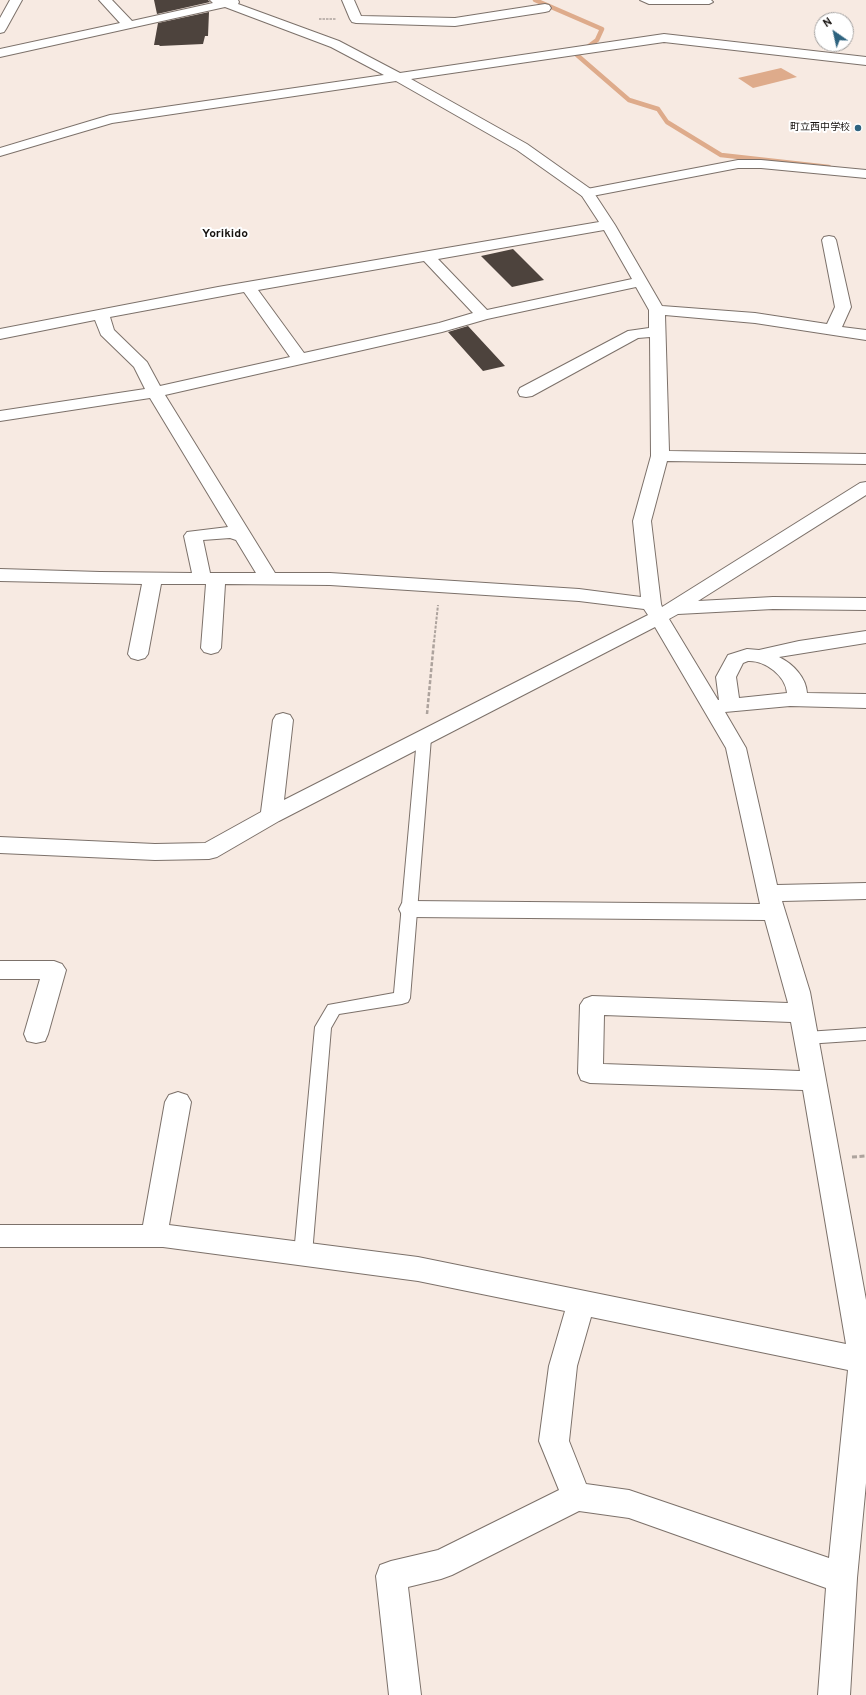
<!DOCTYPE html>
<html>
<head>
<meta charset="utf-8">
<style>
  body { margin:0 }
  #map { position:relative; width:866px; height:1695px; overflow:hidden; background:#f7eae2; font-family:Overpass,sans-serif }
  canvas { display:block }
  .north { position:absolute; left:814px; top:12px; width:40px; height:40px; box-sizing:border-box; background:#fff; border:1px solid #a2a09f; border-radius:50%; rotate:326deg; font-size:11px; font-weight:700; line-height:16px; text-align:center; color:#16120f }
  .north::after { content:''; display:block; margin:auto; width:14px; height:18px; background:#2e637f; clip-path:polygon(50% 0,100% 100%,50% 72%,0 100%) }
</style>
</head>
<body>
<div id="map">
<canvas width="866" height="1695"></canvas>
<div class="north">N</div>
</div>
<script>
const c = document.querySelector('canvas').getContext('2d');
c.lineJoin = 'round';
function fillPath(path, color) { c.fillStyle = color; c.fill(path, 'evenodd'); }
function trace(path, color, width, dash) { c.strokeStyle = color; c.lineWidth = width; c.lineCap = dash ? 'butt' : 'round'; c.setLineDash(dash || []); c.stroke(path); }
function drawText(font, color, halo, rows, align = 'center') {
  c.font = font + ' Overpass,"Noto Sans JP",sans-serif'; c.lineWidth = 4; c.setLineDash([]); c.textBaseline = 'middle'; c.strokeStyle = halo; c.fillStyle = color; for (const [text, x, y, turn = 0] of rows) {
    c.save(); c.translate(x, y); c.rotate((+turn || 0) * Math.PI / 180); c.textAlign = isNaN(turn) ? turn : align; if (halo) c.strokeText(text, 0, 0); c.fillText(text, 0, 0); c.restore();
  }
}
fillPath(new Path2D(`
  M781,68L797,77L753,88L738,78Z`), '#deab8b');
trace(new Path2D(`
  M535,0L602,29L597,40L577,55L629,100L658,109L667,122L721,155L829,167`), '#deab8b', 4.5);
fillPath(new Path2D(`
  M154,0H208L210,2L157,14Z
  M209,12L208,36H205L203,44L160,46L159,45H154L158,23Z
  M513,249L544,280L512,287L481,256Z
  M468,326L505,366L483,371L448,332Z`), '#4d433d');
const service = new Path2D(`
  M640,0H711L713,2L709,4H649Z
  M424,733L429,735L431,738L410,998L408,1002L402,1004L339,1014L331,1028L312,1254L309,1260L303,1262L297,1260L294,1254L315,1027L328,1005L394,993L417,738L419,735Z
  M866,1028V1040L806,1044L800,1043L798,1038L800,1033L806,1032Z`);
const minor = new Path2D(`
  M10,0H22L6,29L4,32L0,33V18Z
  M99,0H112L132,21L213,3L210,0H238L239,2L238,4L339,41L400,73L664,34L866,57V65L664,42L411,79L527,144L592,190L615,225L662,306L755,313L827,324L835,307L822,240L824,237L829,236L834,237L836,240L851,307L842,327L866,330V340L755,323L665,315L669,451L866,454V464L667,461L651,521L661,604L662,607L860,483L866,482V495L698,601L773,597L866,598V610L773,609L678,614L669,619L718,700H719L716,677L728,655L747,649L759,650L799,641L866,631V643L779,657C793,664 806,677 807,693L866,694V708L790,706L725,712L746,748L777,885L866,883V899L782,901L810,992L866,1300V1483L857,1578L850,1695H818L826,1588L629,1518L579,1511L452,1575L441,1579L408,1587L421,1695H389L376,1576L380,1565L391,1561L438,1550L559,1490L539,1441L549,1366L565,1311L418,1281L163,1247H0V1225H143L165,1102L169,1095L178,1092L187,1095L191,1102L169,1225L418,1257L846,1344L803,1090L590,1083L581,1080L578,1073L580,1005L584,999L592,996L788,1003L765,920L410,917L402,915L399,909L402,903L410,901L760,904L726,748L655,627L279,821L217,857L209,859L155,860L0,853V837L155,844L205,843L261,812L273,720L276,715L283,713L290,715L293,720L284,800L648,615L644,609L579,601L330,585L225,584L221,648L218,652L211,654L204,652L201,648L206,584H161L148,654L145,658L138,660L131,658L128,654L142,584L0,581V569L100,572L192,573L184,536L187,532L228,527L150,398L0,421V411L145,389L134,367L101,335L95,320L0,339V329L218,287L599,222L582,196L517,150L396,81L112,123L0,156V148L110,115L384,75L331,47L225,7L0,57V49L120,23ZM604,230L632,279L487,310L438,259ZM424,261L473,313L439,323L304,353L258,290ZM636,287L649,310V328L628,331L520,388L518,392L520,396L526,397L532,396L638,338L650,337L651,456L633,521L641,597L579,589L330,573H275L165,395L442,332L487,319ZM244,292L290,357L160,386L147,362L114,330L110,317ZM230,538L236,540L256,573H210L203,540ZM748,661C765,660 786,676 787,693L739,698L736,677L743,663ZM604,1015L791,1022L800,1071L603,1064ZM591,1317L848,1370L829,1558L629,1490L586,1484L569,1441L577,1366Z
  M342,0H354L361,16L455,18L545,4L549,5L551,8L549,11L545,12L455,26L356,23L352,22L350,19Z
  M0,961H54L62,964L66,970L48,1034L45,1041L36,1043L27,1041L24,1034L40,979H0Z`);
const tertiary = new Path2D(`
  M738,160H761L866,170V178L761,168H738L587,197L582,196L580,193L582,190L587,189Z`);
trace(service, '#7c716a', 2);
trace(minor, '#7c716a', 2);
trace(tertiary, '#7c716a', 2);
trace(new Path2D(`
  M319,19H336`), '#ada39d', 1.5, [2.5, 1]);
trace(new Path2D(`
  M434,642L438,605`), '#ada39d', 2, [3, 1.5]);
trace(new Path2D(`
  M427,714L434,641`), '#ada39d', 2.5, [4, 2]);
trace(new Path2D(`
  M852,1157L866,1156`), '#ada39d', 3, [5, 2.5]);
fillPath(service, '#fff');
fillPath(minor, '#fff');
fillPath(tertiary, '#fff');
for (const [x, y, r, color] of [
  [858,128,4,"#2e637f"]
]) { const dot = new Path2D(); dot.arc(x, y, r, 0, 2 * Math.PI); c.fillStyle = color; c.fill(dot); trace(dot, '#fff', 1.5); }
drawText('10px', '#16120f', '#fff', [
  ["町立西中学校",850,128]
], 'right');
drawText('bold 12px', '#16120f', '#fff', [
  ["Yorikido",225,235]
]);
</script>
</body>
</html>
